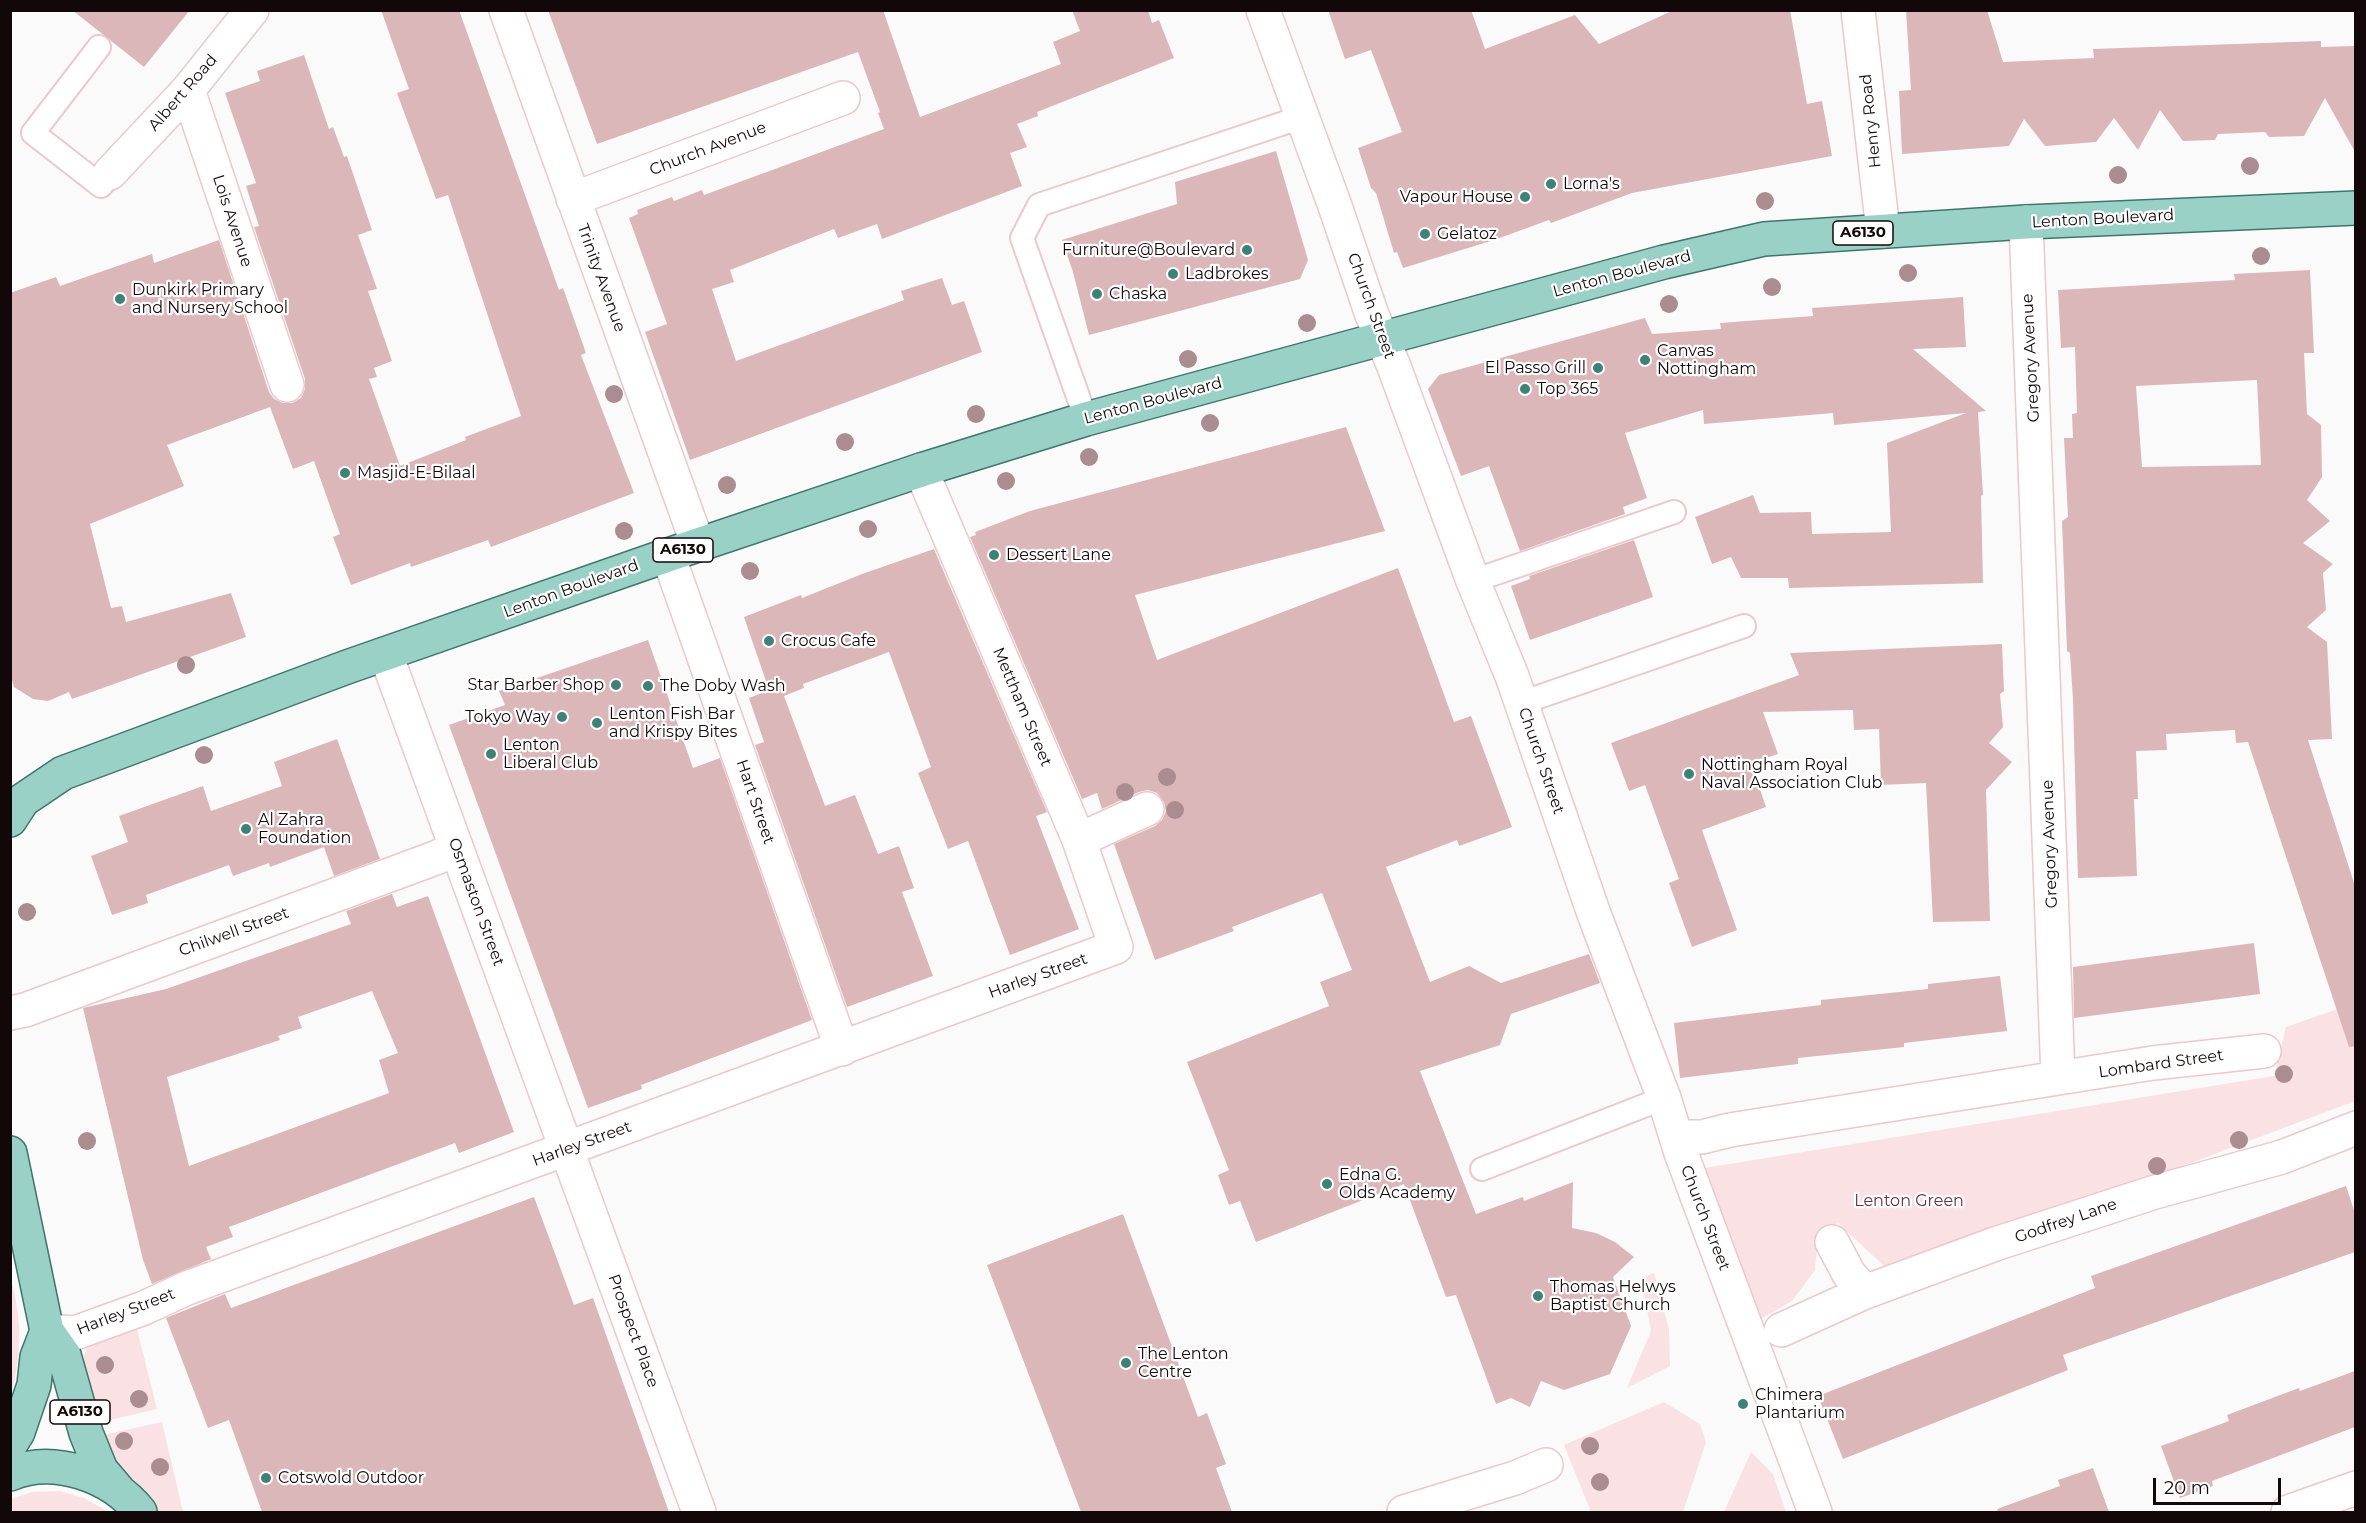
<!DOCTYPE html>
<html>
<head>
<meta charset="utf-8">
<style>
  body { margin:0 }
  #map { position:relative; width:2366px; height:1523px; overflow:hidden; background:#fafafa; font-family:Montserrat,sans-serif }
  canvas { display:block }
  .frame { position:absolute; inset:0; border:12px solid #130809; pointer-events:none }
  .scale { position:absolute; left:2153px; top:1478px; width:128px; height:27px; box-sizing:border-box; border:3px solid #130809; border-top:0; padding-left:8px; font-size:18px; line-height:21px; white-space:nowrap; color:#130809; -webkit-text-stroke:4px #fff; paint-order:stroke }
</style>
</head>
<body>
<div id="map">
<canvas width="2366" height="1523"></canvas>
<div class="frame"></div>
<div class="scale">20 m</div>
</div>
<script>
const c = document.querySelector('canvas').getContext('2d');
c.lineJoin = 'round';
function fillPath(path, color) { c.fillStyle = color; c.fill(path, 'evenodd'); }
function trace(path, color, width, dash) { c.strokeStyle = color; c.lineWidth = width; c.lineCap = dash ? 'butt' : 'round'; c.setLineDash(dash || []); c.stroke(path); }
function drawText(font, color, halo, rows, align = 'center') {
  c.font = font + ' Montserrat,sans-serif'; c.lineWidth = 4.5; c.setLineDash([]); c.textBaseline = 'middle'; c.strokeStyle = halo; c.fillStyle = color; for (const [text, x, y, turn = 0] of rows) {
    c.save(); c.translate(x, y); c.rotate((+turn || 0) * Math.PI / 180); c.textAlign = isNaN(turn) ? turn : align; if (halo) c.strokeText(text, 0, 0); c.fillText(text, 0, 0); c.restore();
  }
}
fillPath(new Path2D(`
  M2355,1003V1101L1915,1267L1886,1268L1838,1223L1818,1235L1815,1270L1792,1301L1745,1328L1692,1170L2274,1076L2286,1027Z
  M1654,1273L1669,1329L1670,1366L1627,1388L1651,1331L1641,1278Z
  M11,1280C23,1322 21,1355 11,1397Z
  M135,1321L157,1409L97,1423C91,1402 72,1359 92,1342C104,1333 121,1327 135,1321Z
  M1664,1402L1700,1424L1706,1442L1683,1512H1591L1564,1445Z
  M162,1422L183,1512H150L121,1477L99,1436Z
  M1751,1452L1773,1474L1786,1512H1724Z
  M59,1491L84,1498L109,1512H11V1499L32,1492Z`), '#fae1e3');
fillPath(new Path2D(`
  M72,10H190L144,67Z
  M381,10H459L559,290L563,288L586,353L581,355L634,493L491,547L488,540L411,567L410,563L351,585L333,537L340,534L314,461L293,469L270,407L167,445L184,486L90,524L111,608L122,606L126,622L231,593L246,637L72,699L69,692L48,701L33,699L14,687L10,673V293L56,277L60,286L152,254L154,263L219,240L269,392L274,399L283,403H292L301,398L305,389V379L254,227L259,226L246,186L256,183L225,93L260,81L257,71L304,55L329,129L333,127L344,157L347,156L372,230L358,235L377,289L368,291L392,361L374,368L377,377L369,379L400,466L466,440L465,437L521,416L448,195L436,199L397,93L409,89Z
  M548,10H883L920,117L1061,64L1053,42L1080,31L1072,10H1148L1152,23L1159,20L1174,58L1037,112L1038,116L1017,124L1027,147L1010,153L1022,186L882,239L877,224L838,238L834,229L730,270L734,282L712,289L736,361L904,300L901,291L942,278L952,305L964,301L982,352L690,460L645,332L667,324L629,218L638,214L637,210L672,197L674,201L702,190L704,195L884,129L878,113L880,112L858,52L597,144Z
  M1328,10H1471L1485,49L1575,15L1599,44L1674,10H1790L1807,104L1822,101L1832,156L1632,193L1551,223L1549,220L1494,240L1403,268L1397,252L1394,253L1376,193L1371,188L1358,148L1402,132L1371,50L1345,59Z
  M1906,10H1987L2003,62L2094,58L2093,49L2321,41V47L2355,46V152L2325,98L2304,136L2269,137L2265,132L2218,134L2215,140L2183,141L2160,110L2138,150L2114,118L2096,142L2045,146L2024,119L2009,146L1902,154L1899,91L1911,90Z
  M1276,151L1308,260L1300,279L1089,335L1073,272L1062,240L1177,204L1175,182Z
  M2310,270L2314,353H2304L2307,414L2321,425L2322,477L2307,500L2330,521L2303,543L2333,564L2323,573L2326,610L2307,627L2327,642L2332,739L2308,740L2355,886V1046L2349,1047L2248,742L2236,743L2235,730L2166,734L2167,750L2136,751L2138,799H2134L2137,876L2078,878L2077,849L2073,700L2070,653L2067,651L2062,521L2068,517L2064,438H2073L2072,414L2077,413L2075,347L2061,348L2058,290L2235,280L2234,274ZM2257,380L2261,465L2142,467L2136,386Z
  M1963,297L1966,347L1913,349L1986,411L1978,412L1983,495L1981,496L1983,583L1789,588L1788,578H1741L1731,557L1712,564L1695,517L1753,495L1760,513L1811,512L1812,534L1891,532L1887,443L1966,413L1834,425L1833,413L1704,424L1703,410L1625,433L1647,498L1623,507L1625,514L1520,551L1489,466L1461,476L1428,389L1439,375L1645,318L1652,334L1721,329L1720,323L1813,316L1812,308Z
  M1346,427L1385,531L1135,595L1157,660L1398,568L1454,722L1471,716L1512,827L1459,846L1457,840L1386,867L1430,982L1469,966L1501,983L1589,954L1600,983L1511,1014L1500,1045L1420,1071L1476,1214L1523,1197L1524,1201L1573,1182L1572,1228L1596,1233L1615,1242L1634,1257L1613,1277L1631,1326L1610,1374L1564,1390L1541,1381L1530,1407L1511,1398L1496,1404L1456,1295L1446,1297L1404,1184L1256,1242L1240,1201L1229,1205L1218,1175L1229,1170L1187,1062L1329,1006L1320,982L1352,970L1322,893L1232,927L1234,931L1155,960L1114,844L1155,826L1162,820L1166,811L1164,802L1157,793L1148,790L1139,792L1102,809L1097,793L1082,799L970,537L976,535L975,532L1030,511Z
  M1634,540L1653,597L1530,640L1511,586L1530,579L1529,576Z
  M934,549L1047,812L1036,816L1079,929L1010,955L968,841L948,849L918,773L931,767L889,652L803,684L804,688L784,696L825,806L855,795L878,854L899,846L914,888L902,892L933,976L847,1007L755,745L764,742L749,698L769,690L744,617L801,595L802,598L862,574Z
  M648,640L693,768L720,758L812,1020L641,1085L642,1089L588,1108L449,725L505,705L499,691Z
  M2002,644L2004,691L2000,694L2003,727L1989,743L2012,762L1986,790L1990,921L1933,922L1926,783L1881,785L1879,729L1854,730L1853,710L1763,712L1778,754L1751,763L1766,807L1702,830L1737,930L1692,947L1669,883L1679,879L1645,785L1629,791L1611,743L1799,675L1790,653Z
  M337,739L380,859L334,876L324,847L270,867L269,863L233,876L229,865L146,895L148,903L112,915L91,856L128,842L119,816L203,786L211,811L282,786L274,762Z
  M392,894L397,907L428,896L514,1132L459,1153L455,1143L229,1227L233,1237L206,1247L211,1259L152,1284L143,1260L83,1008L166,989L351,924L346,911ZM372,991L398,1053L379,1060L389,1093L189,1166L167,1077L280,1040L278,1036L302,1028L298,1017Z
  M2254,943L2260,994L2074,1018L2073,967Z
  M2000,976L2007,1031L1904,1043V1047L1798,1058V1064L1680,1078L1674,1023L1821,1005V1000L1928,989V984Z
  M2346,1186L2355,1213V1252L2063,1355L2068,1370L1843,1459L1818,1396L2095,1288L2091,1276Z
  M534,1197L574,1305L593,1298L669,1512H262L229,1420L208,1428L166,1318L225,1294L231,1308Z
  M1123,1214L1198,1417L1207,1413L1226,1464L1216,1468L1232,1512H1081L987,1265Z
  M2355,1371V1427L2212,1481L2213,1486L2180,1498L2161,1446L2229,1421L2227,1415L2299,1388L2300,1391Z
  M2093,1468L2109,1512H1998L1997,1509L2060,1486L2058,1480Z`), '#dcb7ba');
const lane = new Path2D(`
  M99,47L33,133L101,186L110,173
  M1086,419L1022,238L1039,205L1302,117
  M1473,581L1674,512
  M1521,703L1744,626
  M1482,1169L1664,1098`);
const street = new Path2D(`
  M506,10L698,545
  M1263,10L1335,206L1372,315L1393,364L1473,581L1512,676L1594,914L1664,1098L1681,1153L1815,1512
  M1858,10L1883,231
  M188,90L287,385
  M110,173L188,90L252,10
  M573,199L843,98
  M668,555L842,1049
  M386,655L699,1512
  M1079,840L1147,809
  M10,1013L25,1010L438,857L456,847
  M2058,1078L2153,1063L2264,1051
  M1676,1137H1702L1730,1130L2058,1078L2026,222
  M1832,1242L1849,1274L1865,1292
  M1781,1330L1865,1292L1995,1244L2155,1192L2282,1157L2356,1128
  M47,1331L75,1333L144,1308L187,1288L1116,947L1079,840L921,470
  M1404,1512L1515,1478L1546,1465
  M2288,1512L2356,1488`);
const primary = new Path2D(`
  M10,820L23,800L63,773L347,667L668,555L921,470L1086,419L1664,262L1764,239L2026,222L2356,208
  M10,1153L47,1331L64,1355L86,1433L101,1470L118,1490
  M10,1445L18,1432L34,1385L37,1357L47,1331
  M10,1474C54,1455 112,1476 140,1512`);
trace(lane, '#edc7ca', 26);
trace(street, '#edc7ca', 36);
trace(primary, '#3f766c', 36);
trace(lane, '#fff', 22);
trace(street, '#fff', 33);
trace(primary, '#9ad1c7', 33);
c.fillStyle = '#ab8c90';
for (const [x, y] of [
  [2250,166],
  [2118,175],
  [1765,201],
  [2261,256],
  [1908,273],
  [1772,287],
  [1669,304],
  [1307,323],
  [1188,359],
  [614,394],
  [976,414],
  [1210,423],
  [845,442],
  [1089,457],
  [1006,481],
  [727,485],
  [868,529],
  [624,531],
  [750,571],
  [186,665],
  [204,755],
  [1167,777],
  [1125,792],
  [1175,810],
  [27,912],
  [2284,1074],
  [2239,1140],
  [87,1141],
  [2157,1166],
  [105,1365],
  [139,1399],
  [124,1441],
  [1590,1446],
  [160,1467],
  [1600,1482]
]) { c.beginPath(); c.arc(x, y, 9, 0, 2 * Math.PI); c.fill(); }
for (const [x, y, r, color] of [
  [1551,184,6,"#3e8275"],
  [1525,197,6,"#3e8275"],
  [1425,234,6,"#3e8275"],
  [1247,250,6,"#3e8275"],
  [1173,274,6,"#3e8275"],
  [1097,294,6,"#3e8275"],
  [120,299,6,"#3e8275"],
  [1645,360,6,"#3e8275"],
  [1598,368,6,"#3e8275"],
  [1525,389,6,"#3e8275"],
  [345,473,6,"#3e8275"],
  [994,555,6,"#3e8275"],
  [769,641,6,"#3e8275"],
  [616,685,6,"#3e8275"],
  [648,686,6,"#3e8275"],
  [562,717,6,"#3e8275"],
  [597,723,6,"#3e8275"],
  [491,754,6,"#3e8275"],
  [1689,774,6,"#3e8275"],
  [246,829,6,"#3e8275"],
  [1327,1184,6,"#3e8275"],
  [1538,1296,6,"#3e8275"],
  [1126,1363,6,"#3e8275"],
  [1743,1404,6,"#3e8275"],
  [266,1478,6,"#3e8275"]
]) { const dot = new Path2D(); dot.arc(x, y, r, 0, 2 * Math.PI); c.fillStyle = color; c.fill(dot); trace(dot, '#fff', 2); }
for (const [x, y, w] of [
  [1863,233,60],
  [683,550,60],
  [80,1412,60]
]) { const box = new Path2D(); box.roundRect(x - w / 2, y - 12, w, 24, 4.5); c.fillStyle = '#fff'; c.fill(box); trace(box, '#130809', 1.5); }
drawText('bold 15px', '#130809', null, [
  ["A6130",1863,233],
  ["A6130",683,550],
  ["A6130",80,1412]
]);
drawText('16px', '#130809', '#fff', [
  ["Albert Road",183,93,-49],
  ["Henry Road",1871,121,-96],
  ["Church Avenue",708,149,-21],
  ["Lenton Boulevard",2103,219,-3],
  ["Lois Avenue",232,221,72],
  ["Lenton Boulevard",1622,274,-15],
  ["Trinity Avenue",601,278,70],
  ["Church Street",1371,306,70],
  ["Gregory Avenue",2031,358,-93],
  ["Lenton Boulevard",1153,401,-15],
  ["Lenton Boulevard",571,589,-20],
  ["Mettham Street",1022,707,67],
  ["Church Street",1541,761,71],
  ["Hart Street",755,802,71],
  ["Gregory Avenue",2050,844,-92],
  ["Osmaston Street",476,902,70],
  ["Chilwell Street",234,932,-20],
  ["Harley Street",1038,976,-20],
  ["Lombard Street",2161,1064,-8],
  ["Harley Street",582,1144,-20],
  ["Church Street",1705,1218,69],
  ["Godfrey Lane",2066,1221,-19],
  ["Harley Street",126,1312,-21],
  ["Prospect Place",633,1331,70]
]);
drawText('16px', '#130809', '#fff', [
  ["Lorna's",1563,184],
  ["Vapour House",1513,197,"right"],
  ["Gelatoz",1437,234],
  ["Furniture@Boulevard",1235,250,"right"],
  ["Ladbrokes",1185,274],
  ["Dunkirk Primary",132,290],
  ["and Nursery School",132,308],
  ["Chaska",1109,294],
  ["Canvas",1657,351],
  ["Nottingham",1657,369],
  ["El Passo Grill",1586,368,"right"],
  ["Top 365",1537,389],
  ["Masjid-E-Bilaal",357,473],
  ["Dessert Lane",1006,555],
  ["Crocus Cafe",781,641],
  ["Star Barber Shop",604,685,"right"],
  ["The Doby Wash",660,686],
  ["Lenton Fish Bar",609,714],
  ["and Krispy Bites",609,732],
  ["Tokyo Way",550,717,"right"],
  ["Lenton",503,745],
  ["Liberal Club",503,763],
  ["Nottingham Royal",1701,765],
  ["Naval Association Club",1701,783],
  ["Al Zahra",258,820],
  ["Foundation",258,838],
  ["Edna G.",1339,1175],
  ["Olds Academy",1339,1193],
  ["Thomas Helwys",1550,1287],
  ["Baptist Church",1550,1305],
  ["The Lenton",1138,1354],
  ["Centre",1138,1372],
  ["Chimera",1755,1395],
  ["Plantarium",1755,1413],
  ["Cotswold Outdoor",278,1478]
], 'left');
drawText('16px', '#6a323a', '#fff', [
  ["Lenton Green",1909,1201]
]);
</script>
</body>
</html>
